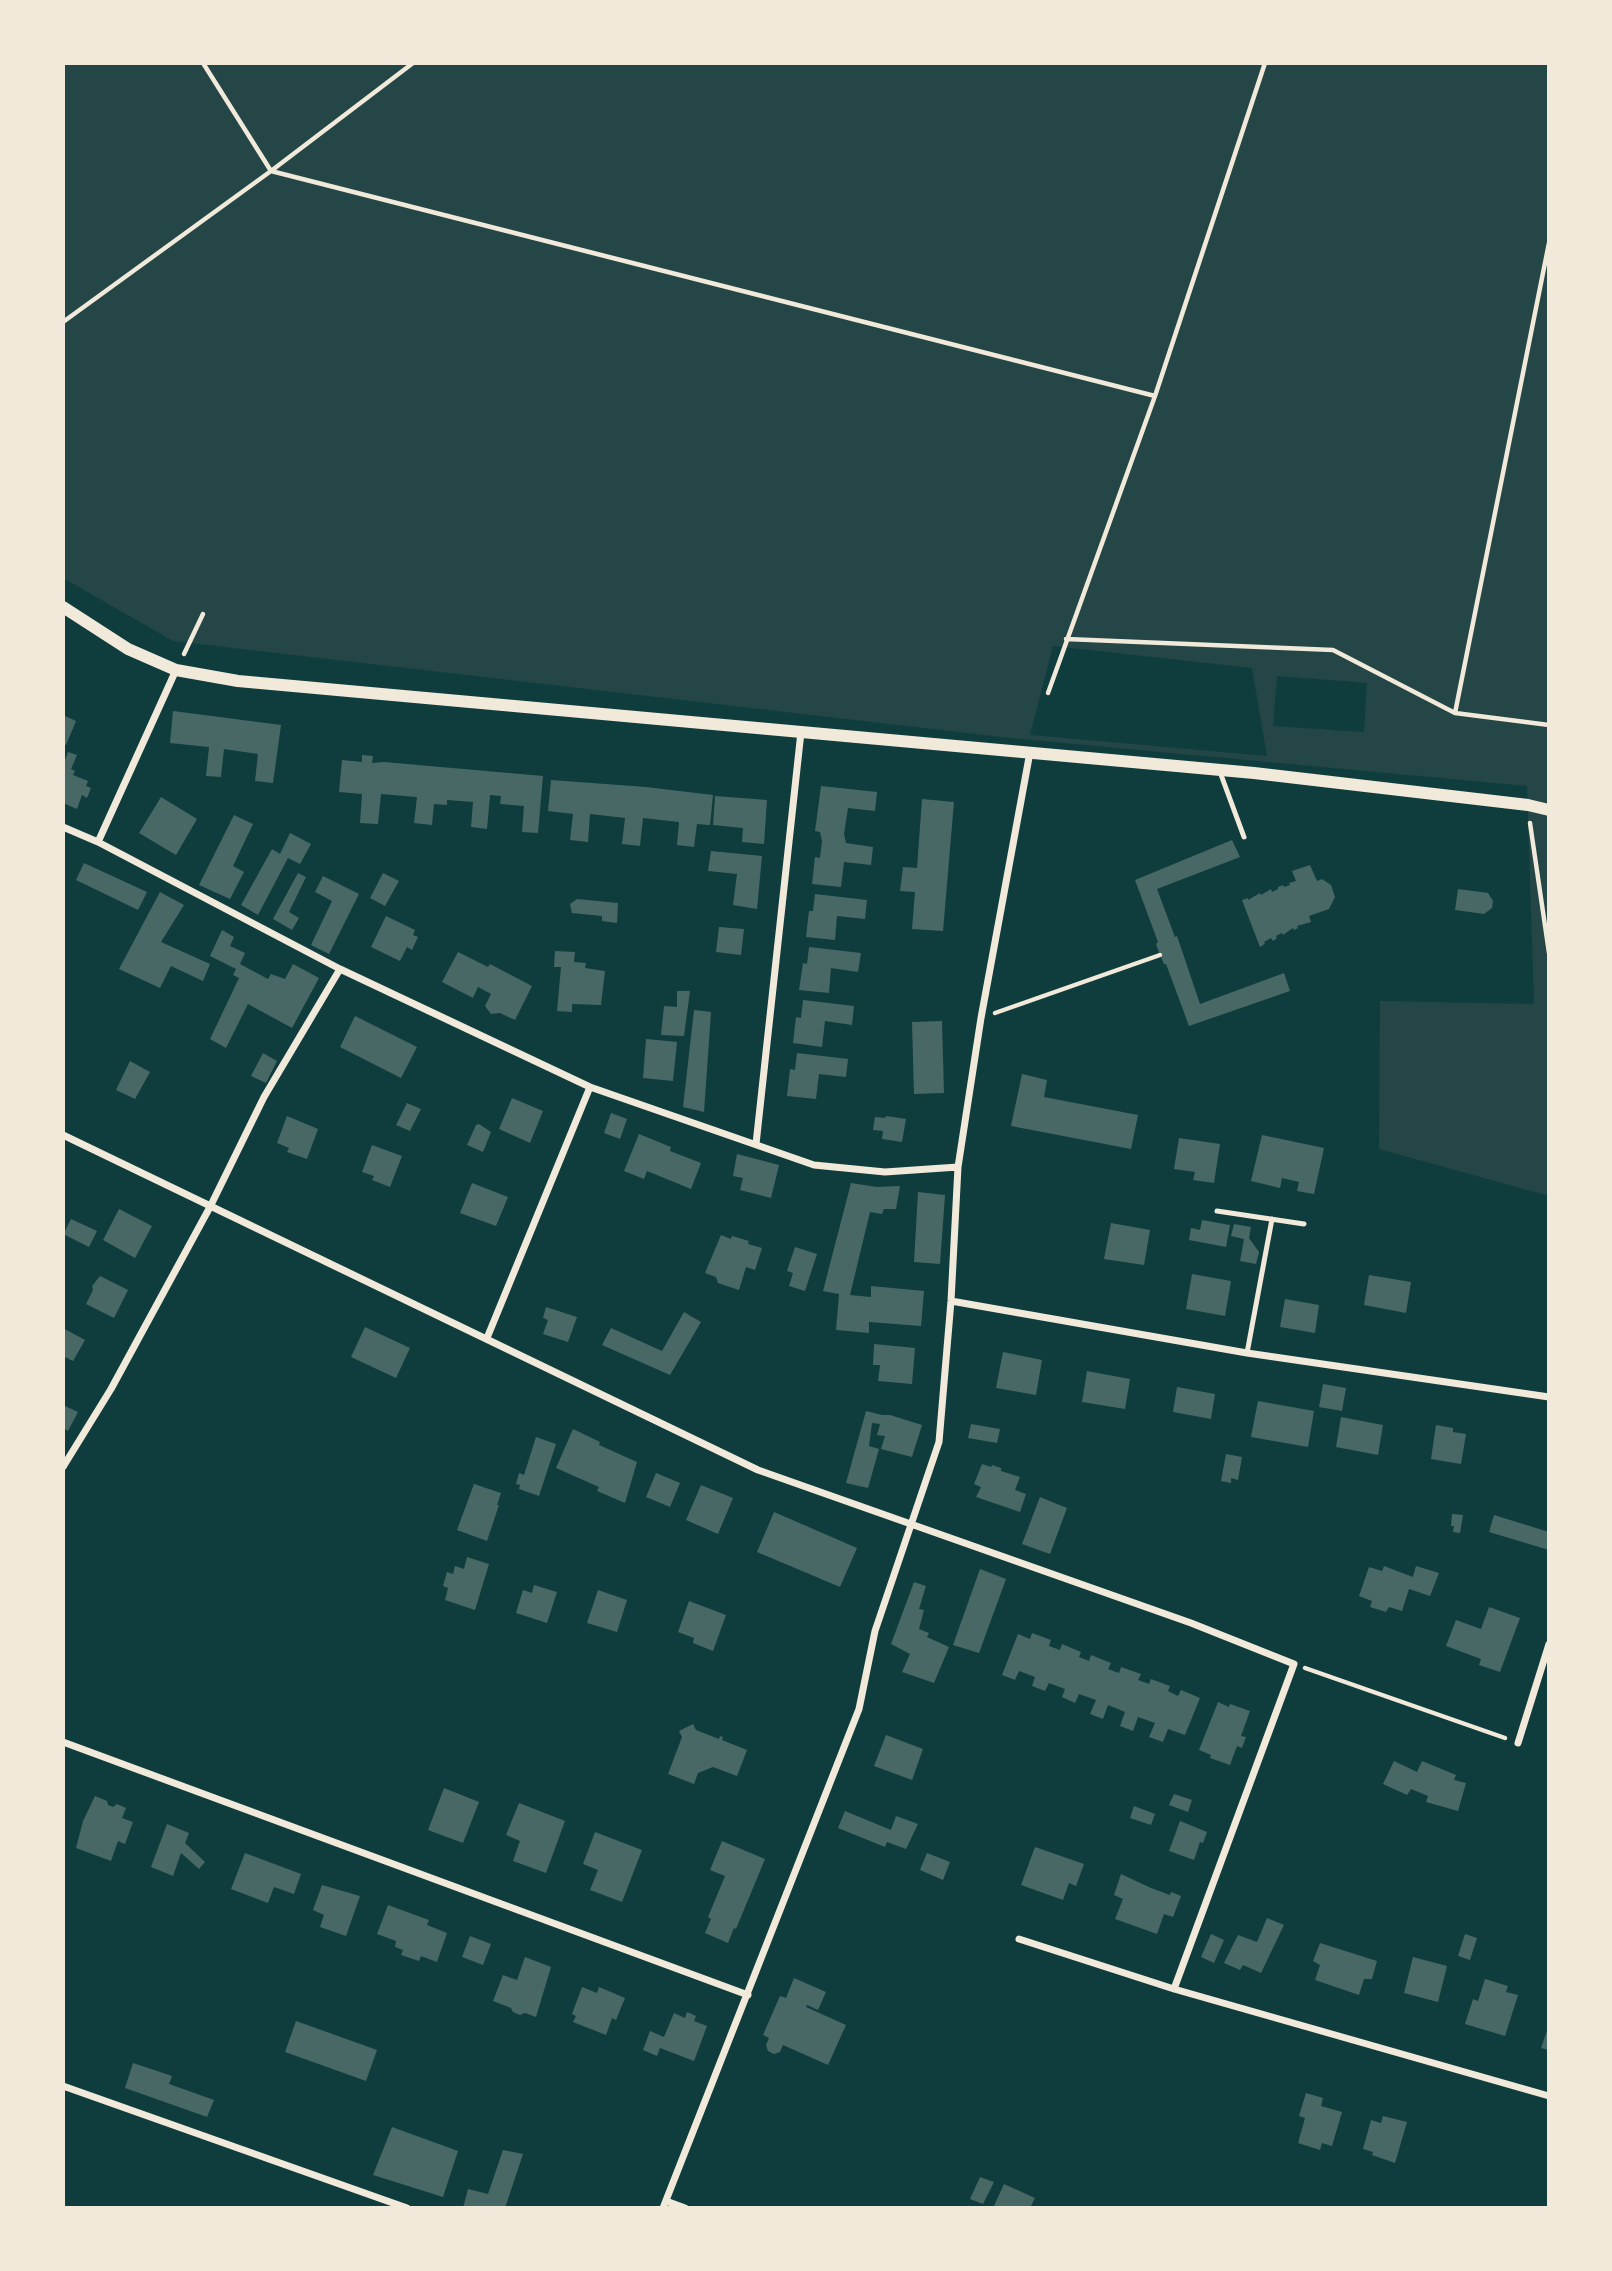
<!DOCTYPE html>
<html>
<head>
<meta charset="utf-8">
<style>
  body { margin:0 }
  #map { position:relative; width:1612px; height:2271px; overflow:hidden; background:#0f3d3e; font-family:Raleway,sans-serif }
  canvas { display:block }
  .frame { position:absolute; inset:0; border:65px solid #f1e9da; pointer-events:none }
</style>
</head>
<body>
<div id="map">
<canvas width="1612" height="2271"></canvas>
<div class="frame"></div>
</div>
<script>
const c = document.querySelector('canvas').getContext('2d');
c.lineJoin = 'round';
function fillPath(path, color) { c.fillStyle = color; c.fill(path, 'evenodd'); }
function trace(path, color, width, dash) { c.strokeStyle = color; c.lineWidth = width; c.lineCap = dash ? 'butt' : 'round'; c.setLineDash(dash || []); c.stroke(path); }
fillPath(new Path2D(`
  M63,63H1549V1196L1379,1149L1380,1001L1534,1004L1527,786L1010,738L173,641L63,578ZM1053,646L1252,668L1267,756L1030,735ZM1277,676L1367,683L1364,732L1273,726Z`), '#244646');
fillPath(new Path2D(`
  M173,711L281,725L273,783L255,781L258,754L224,749L221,777L206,776L209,747L170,743Z
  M63,715L76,721L66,745L63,744Z
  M68,752L77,755L71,769L75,771L73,775L88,781L86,786L91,788L87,798L82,795L77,809L63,803V765Z
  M362,755L373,756L372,763L384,762L543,776L538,833L522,832L524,806L500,804L501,796L490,795L487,829L471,827L473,802L447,800V805L434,804L432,825L414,823L417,797L381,794L378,824L360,823L362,794L339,792L342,760L362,762Z
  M551,780L646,787L713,795L710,825L697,824L694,847L677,845L679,822L643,818L640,846L622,844L625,818L590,814L588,842L570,840L573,814L548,811Z
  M821,786L877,792L875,811L848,808L844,834L846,843L873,847L871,865L844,862L841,887L812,884L815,857L820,858L822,841L820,832L815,831Z
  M715,796L767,800L764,844L742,842L743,828L713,825Z
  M161,797L197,819L176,855L139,833Z
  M922,799L954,802L943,931L912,929L915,892L900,891L903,867L917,868Z
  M234,815L253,824L233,866L244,872L230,899L199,885Z
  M290,833L311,844L300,864L288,858L258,915L241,905L272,849L280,854Z
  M1232,840L1240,857L1157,889L1175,937L1177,936L1200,1004L1284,973L1290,991L1189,1026L1166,964H1164L1160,955L1156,944L1158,942L1135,880Z
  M711,851L762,856L757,909L733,905L737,874L708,871Z
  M84,863L147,892L138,910L76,880Z
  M1310,865L1317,881L1322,879L1331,885L1335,897L1329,909L1309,916L1311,922L1297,926L1298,928L1294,930L1293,928L1283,935L1282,933L1276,936L1277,938L1273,941L1271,938L1264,942L1265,944L1260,947L1242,900L1248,898V900L1260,893L1261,895L1271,889L1272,892L1278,889V887L1283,885L1284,887L1290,885L1289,883L1296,881L1292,871Z
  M298,873L306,877L289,912L299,918L292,930L273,919Z
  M383,873L399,881L385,906L370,898Z
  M323,876L359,894L329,954L311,945L332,901L315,892Z
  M1458,889L1488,893L1493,901L1492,908L1484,914L1455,910Z
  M160,892L184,905L161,942L210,964L203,981L171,966L160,988L119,969Z
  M815,894L867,900L865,919L837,916L835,940L806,937L809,911H813Z
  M577,899L618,903L617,923L602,921V916L572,913L570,904Z
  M386,916L415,930L413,935L418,937L412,950L407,947L400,961L371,947Z
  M719,927L744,929L741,955L716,952Z
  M222,930L234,937L230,946L245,953L240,964L268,979L271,974L285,979L293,964L319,978L292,1028L248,1004L226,1048L210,1039L239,978L233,975L236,969L210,956Z
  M809,947L861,953L858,972L831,968L829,993L799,990L803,963L807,964Z
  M555,951L575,952L574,962L586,963L585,968L605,971L601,1005L572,1004V1012L557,1011L561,967H554Z
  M458,952L488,967L490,964L532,986L515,1020L500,1013L491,1014L485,1006L491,994L478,987L473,998L442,982Z
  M677,991H690L684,1036L661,1035L664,1006L677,1007Z
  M803,1000L854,1006L852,1025L825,1021L822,1047L793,1043L796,1017L801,1018Z
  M694,1010L711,1012L704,1112L683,1107Z
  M355,1016L417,1047L401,1078L340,1047Z
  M942,1021L944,1093L914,1094L912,1022Z
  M646,1039L677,1042L673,1081L643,1078Z
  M263,1053L277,1061L266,1083L251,1076Z
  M797,1053L848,1059L846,1077L819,1074L816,1099L787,1096L790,1069L795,1070Z
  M130,1061L150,1072L135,1099L116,1090Z
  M1022,1074L1047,1080L1044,1097L1138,1115L1131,1149L1011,1126Z
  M512,1098L543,1111L530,1143L499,1129Z
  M407,1103L421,1109L410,1131L396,1125Z
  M611,1113L627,1119L620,1139L604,1133Z
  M287,1116L318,1129L307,1159L287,1152L289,1148L277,1143Z
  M886,1116L906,1119L902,1142L882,1139L883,1131L873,1130L875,1117L885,1118Z
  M479,1124L491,1132L483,1152L467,1145L476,1125Z
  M639,1134L671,1147L670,1151L701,1163L691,1189L647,1171L644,1179L624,1171Z
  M1262,1135L1324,1148L1314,1194L1297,1191L1299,1182L1282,1178L1280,1188L1251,1181Z
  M1179,1138L1220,1144L1214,1183L1193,1180L1195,1172L1174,1169Z
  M372,1145L402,1156L390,1187L372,1180L374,1176L362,1172Z
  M737,1154L779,1165L771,1198L740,1190L743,1178L733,1176Z
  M472,1183L508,1197L496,1226L460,1213Z
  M851,1183L877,1187L900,1186L896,1209H884L882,1214L870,1212L850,1295L871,1297V1286L924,1291L921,1326L869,1322V1333L836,1330L839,1294L823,1291Z
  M918,1192L945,1195L940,1264L914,1262Z
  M119,1209L152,1226L135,1258L103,1240Z
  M71,1219L97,1231L89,1247L63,1234V1230L65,1231Z
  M1202,1220L1230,1225L1226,1247L1189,1240L1191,1228L1200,1230Z
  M1111,1223L1150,1230L1144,1265L1104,1259Z
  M1234,1224L1251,1227L1249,1238L1259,1252L1256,1264L1240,1261L1244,1239L1231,1236Z
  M721,1235L731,1239L732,1236L749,1241L748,1244L762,1248L755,1270L746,1267L739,1290L718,1283L716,1277L705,1273Z
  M795,1247L817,1254L805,1291L789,1286L793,1273L787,1271Z
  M1192,1274L1231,1281L1225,1316L1186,1309Z
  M1369,1275L1411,1282L1406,1313L1364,1305Z
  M100,1276L128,1290L114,1318L86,1304L93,1290L92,1286Z
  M1285,1299L1319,1305L1315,1333L1280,1327Z
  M546,1307L577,1317L568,1342L543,1334L548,1320L543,1318Z
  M684,1312L701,1322L670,1375L602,1345L611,1328L662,1351Z
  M365,1327L410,1348L396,1378L351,1357Z
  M63,1328L85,1340L73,1361L63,1356Z
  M874,1344L915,1348L912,1384L878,1381L880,1365H873Z
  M1003,1352L1042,1360L1036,1395L996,1388Z
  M1087,1371L1130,1379L1125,1409L1082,1402Z
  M1323,1384L1346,1388L1342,1411L1319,1407Z
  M1177,1387L1215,1394L1211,1419L1173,1412Z
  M1258,1401L1314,1411L1308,1447L1251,1437Z
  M63,1405L78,1412L68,1431L63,1428Z
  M866,1411L882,1415H890L922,1425L912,1457L881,1449L885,1436L877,1435L880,1424L872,1423L869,1446L879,1449L868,1488L846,1483Z
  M1341,1417L1383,1425L1378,1455L1336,1447Z
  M971,1424L1000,1429L997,1443L968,1438Z
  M1436,1425L1453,1428V1432L1466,1434L1461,1464L1431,1459Z
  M573,1429L600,1442L599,1445L637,1462L625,1503L597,1491L599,1487L556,1468Z
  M536,1437L556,1444L539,1496L519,1489L520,1485L516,1484L519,1473L524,1475Z
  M1226,1454L1242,1457L1238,1480L1231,1478V1483L1221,1481Z
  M982,1464L991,1467L992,1465L1001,1468V1471L1020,1477L1015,1490L1026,1494L1020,1512L976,1497L981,1487L974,1484Z
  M656,1473L680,1483L670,1507L646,1497Z
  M474,1484L501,1493L497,1505H499L487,1541L457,1530Z
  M701,1485L733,1498L718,1534L686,1520Z
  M1040,1497L1067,1508L1050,1554L1022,1544Z
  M774,1512L857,1548L840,1587L757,1552Z
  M1452,1514L1463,1515L1460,1533L1453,1532L1454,1526H1451Z
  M1494,1515L1549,1532V1550L1489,1532Z
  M467,1557L489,1564L475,1610L445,1600L448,1588L443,1586L447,1572L453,1574L455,1566L464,1569Z
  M1384,1566L1413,1577L1416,1566L1439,1573L1430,1596L1409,1589L1402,1611L1389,1607L1386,1612L1370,1607L1372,1601L1359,1596L1369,1567L1382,1571Z
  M980,1569L1006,1579L979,1653L953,1645Z
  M914,1582L926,1586L919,1609L924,1610L919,1629L929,1633L927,1637L949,1647L934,1683L902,1672L910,1654L891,1644Z
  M534,1585L557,1592L547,1623L516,1613L523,1590L532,1593Z
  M598,1590L627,1600L617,1632L587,1623Z
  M689,1601L726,1615L713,1651L693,1643L694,1638L678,1632Z
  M1489,1607L1520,1618L1500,1672L1479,1665L1481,1659L1446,1646L1456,1620L1481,1629Z
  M1032,1633L1051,1640L1049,1646L1060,1650L1062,1644L1081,1652L1079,1657L1089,1661L1091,1655L1111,1663L1108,1669L1119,1673L1121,1667L1141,1674L1138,1680L1149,1684L1151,1679L1170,1686L1168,1691L1178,1696L1181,1690L1200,1698L1185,1735L1168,1729L1163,1742L1149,1737L1155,1723L1138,1717L1133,1731L1120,1726L1125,1712L1108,1705L1103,1719L1090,1714L1096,1700L1079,1694L1075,1703L1062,1697L1065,1689L1049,1683L1045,1691L1032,1686L1035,1677L1019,1671L1015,1680L1002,1675L1018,1634L1030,1639Z
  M1218,1702L1229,1707L1230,1704L1250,1711L1241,1736L1246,1737L1242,1748L1237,1746L1230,1765L1210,1758L1211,1755L1199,1750Z
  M693,1724L696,1730L719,1739L720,1736L723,1737L722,1740L747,1750L737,1776L713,1767L698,1773L694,1784L668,1774L682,1737L679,1731Z
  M886,1735L923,1749L912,1780L874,1766Z
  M1394,1761L1417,1772L1422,1761L1456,1775L1454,1780L1466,1783L1458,1811L1426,1802L1428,1796L1411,1789L1407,1795L1383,1784Z
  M444,1788L479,1802L463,1843L428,1830Z
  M1174,1794L1192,1800L1188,1812L1169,1805Z
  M95,1796L107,1801L108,1805L113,1807L117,1804L126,1808L122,1818L133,1822L125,1844L118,1841L111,1861L76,1848L83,1821Z
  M519,1803L565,1821L546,1873L513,1861L520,1841L506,1835Z
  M1134,1806L1155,1814L1151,1825L1130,1818Z
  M845,1811L891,1830L896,1816L918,1824L906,1849L887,1842L885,1847L838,1828Z
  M1180,1821L1207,1832L1203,1843L1200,1842L1194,1860L1169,1851Z
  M167,1824L189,1833L185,1843L205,1862L199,1869L181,1853L173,1876L151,1867Z
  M595,1832L642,1850L622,1902L590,1890L598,1870L583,1864Z
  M722,1841L765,1859L736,1929L734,1928L728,1943L705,1933L711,1919L708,1917L725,1876L710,1870Z
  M1035,1847L1084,1864L1076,1886L1069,1883L1063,1900L1021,1885Z
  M245,1853L301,1874L294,1894L274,1887L268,1903L231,1889Z
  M927,1853L950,1862L943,1880L920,1870Z
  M1121,1874L1151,1888L1170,1895L1171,1892L1181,1896L1173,1917L1164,1914L1157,1934L1115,1919L1123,1899L1114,1895Z
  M322,1885L360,1896L346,1936L320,1927L324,1915L313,1910Z
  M388,1905L429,1920L427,1925L447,1933L437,1962L421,1956L419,1961L401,1955L403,1950L395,1947L396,1941L377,1934Z
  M1267,1918L1284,1925L1261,1973L1243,1965L1240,1970L1224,1963L1238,1935L1257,1942Z
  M1211,1934L1224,1940L1214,1963L1201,1957Z
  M1465,1934L1477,1938L1470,1960L1458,1956Z
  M470,1936L491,1944L483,1965L462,1957Z
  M1320,1943L1377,1961L1372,1979H1364L1359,1995L1315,1980L1320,1965L1313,1961Z
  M525,1957L551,1967L536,2017L525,2013L520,2015L513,2012L511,2008L493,2001L503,1975L517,1980Z
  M1413,1957L1447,1966L1438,2002L1404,1993Z
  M794,1978L826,1992L818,2010L807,2005L806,2007L846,2025L828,2065L783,2045L780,2052L774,2054L768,2051L766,2045L769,2038L763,2035L780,1996L786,1998Z
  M1485,1979L1508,1986L1506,1992L1518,1995L1505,2036L1465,2024L1473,1999L1478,2001Z
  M582,1987L597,1993L599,1987L625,1998L616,2020L612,2018L606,2035L573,2022L576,2016L572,2014Z
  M687,2012L696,2016L694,2021L707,2026L694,2061L660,2048L657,2056L643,2050L650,2031L664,2037L674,2013L685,2018Z
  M296,2021L377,2050L366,2081L285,2052Z
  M1549,2025V2050L1541,2048Z
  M133,2063L172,2076L169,2084L214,2100L207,2117L125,2088Z
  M1306,2093L1323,2098L1321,2106L1342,2112L1332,2146L1322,2143L1320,2150L1298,2143L1305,2118L1299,2116Z
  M1383,2116L1407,2122L1395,2163L1372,2155L1373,2152L1363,2149L1371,2120L1381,2123Z
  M392,2127L458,2151L443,2197L373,2175Z
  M503,2150L523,2154L505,2208H463L468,2189L488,2194Z
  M980,2177L994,2182L983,2204L970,2199Z
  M1004,2184L1035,2198L1030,2208H993Z`), '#486865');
trace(new Path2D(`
  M203,63L271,171L1155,396
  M63,322L271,171L413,63
  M1066,639L1333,650L1455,713L1549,725
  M184,654L203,614
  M1048,693L1155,396L1265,63
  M1455,713L1549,243
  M1530,823L1549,953
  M995,1013L1160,955
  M1305,1668L1505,1738`), '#f1e9da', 4.5);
trace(new Path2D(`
  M1220,772L1244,837
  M1217,1211L1304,1224
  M1247,1353L1272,1219`), '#f1e9da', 5);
trace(new Path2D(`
  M63,827L98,842L340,969L590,1087L814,1165L885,1172L958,1167
  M98,842L176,670
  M63,1135L758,1470L1191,1623L1294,1664L1174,1989
  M756,1144L801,732
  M951,1301L1247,1353L1549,1397
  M487,1338L590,1087
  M63,1467L111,1389L210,1207L264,1097L340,969
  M63,1742L748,1995
  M1518,1743L1549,1644
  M1019,1939L1174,1989L1549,2096
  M63,2086L407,2208
  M666,2201L685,2208
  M663,2208L859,1709L875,1631L939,1442L951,1301L958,1167L981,1018L1030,752`), '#f1e9da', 7);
trace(new Path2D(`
  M63,607L128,649L176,670L238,681L1254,773L1528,805L1549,810`), '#f1e9da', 12);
</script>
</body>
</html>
